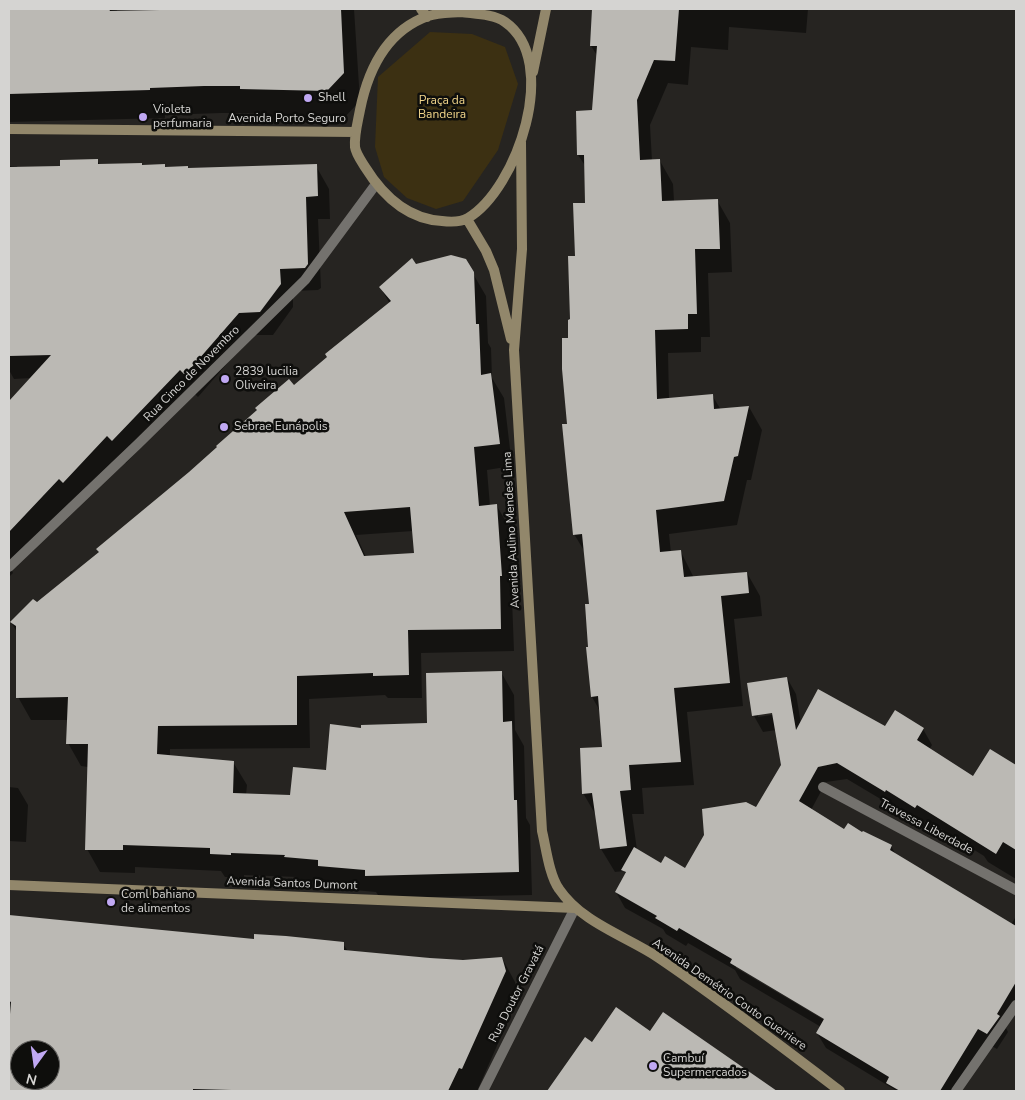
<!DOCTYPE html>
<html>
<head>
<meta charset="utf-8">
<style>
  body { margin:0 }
  #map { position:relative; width:1025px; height:1100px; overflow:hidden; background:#262421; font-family:"Nunito Sans",sans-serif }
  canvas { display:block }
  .frame { position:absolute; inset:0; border:10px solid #d5d4d2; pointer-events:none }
  .north { position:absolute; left:10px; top:1040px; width:50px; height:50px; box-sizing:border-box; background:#0e0e0c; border:1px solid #5e5d5b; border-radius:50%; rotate:194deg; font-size:14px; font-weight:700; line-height:20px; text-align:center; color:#d5d4d2 }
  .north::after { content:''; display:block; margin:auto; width:18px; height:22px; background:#c0a8f3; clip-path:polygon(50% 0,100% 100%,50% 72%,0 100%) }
</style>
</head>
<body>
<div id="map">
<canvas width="1025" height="1100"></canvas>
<div class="frame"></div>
<div class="north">N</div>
</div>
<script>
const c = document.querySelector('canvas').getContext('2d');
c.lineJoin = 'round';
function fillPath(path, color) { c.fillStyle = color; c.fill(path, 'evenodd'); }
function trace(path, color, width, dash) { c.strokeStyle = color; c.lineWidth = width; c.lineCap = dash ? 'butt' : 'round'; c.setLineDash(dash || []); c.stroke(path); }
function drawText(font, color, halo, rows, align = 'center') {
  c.font = font + ' "Nunito Sans",sans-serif'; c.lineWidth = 5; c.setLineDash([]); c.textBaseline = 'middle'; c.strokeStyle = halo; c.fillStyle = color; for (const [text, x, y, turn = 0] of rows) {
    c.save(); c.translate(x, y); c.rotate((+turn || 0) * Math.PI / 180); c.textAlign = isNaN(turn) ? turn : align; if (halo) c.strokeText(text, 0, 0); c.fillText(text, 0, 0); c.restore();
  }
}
fillPath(new Path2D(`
  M430,32L472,34L505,47L518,84L498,150L463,201L436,209L407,198L384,177L375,147L378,77Z`), '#3c3012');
fillPath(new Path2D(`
  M9,9H116L118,12L203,10V9H354L360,101L343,119L258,117L256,113H221L165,115V118L9,122Z
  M593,9H808L806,33L729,27L728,50L691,47L688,85L668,83L650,125L652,161H660L673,184L674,201L717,200L730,223L732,272L708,273L710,337H701V352L668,353L669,399L712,395L721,410L749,407L762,430L751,480H747L737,525L669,534L671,553L681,552L694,578L747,573L760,596L762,616L734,619L743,706L687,712L694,785L642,788L644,814H632L637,850L662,864L685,869L757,809L782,765L776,730L763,732L754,716L749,684L787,678L796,694L801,724L923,729L932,745L929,750L974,777L990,751L1016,767V879L988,862L984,856L926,820L924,823L896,805L894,807L847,779L826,782L811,810L844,831L863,834L891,846L896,855L1011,925L1016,916V1012L1006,1028L1008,1032L997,1049L988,1044L959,1091H897L826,1048L817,1033L821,1027L740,979L735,970L688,943L686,946L666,934L663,929L625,908L616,892L626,875L624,871L615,872L601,849L597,817L583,793L603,748L600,711L592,697L590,648L591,605L586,554L574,534L568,425L569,339L576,257L587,204L586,167L578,155L593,112L598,57L591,46ZM778,711V714L758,717V714ZM736,966L830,1021L829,1023L736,968Z
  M97,160L100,165L142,164L143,166L164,165L166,168L188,169L316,166L329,189L330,219H318L321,288L318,290L293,291V307L273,335H252L198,397L193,392L126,463L120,458L11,569L13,573L9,577V402L31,378L14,379L9,370V166H17L18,168L62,167Z
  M465,260L486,296L488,343L491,348L492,378L504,398L512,466L487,470L490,506H497L510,529L515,598L512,599L514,651L421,653L422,698H388L385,695L309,699L310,748L170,749V757L233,762L247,785L246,795L291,797L327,771L362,729L429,724L501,672L514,695L515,730L524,746L526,818L530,825L532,895L380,898L376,892L332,888L329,883L299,880L297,877L244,875V877H225L221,871L135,867V873L100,872L87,849L88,767L81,766L68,743V720H31L18,697L17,632L11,622L100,553L390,304L380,287L416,265ZM413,531L415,554L366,557L356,535Z
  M9,787L18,788L28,805L26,842L9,841Z
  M10,916L255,940L343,944L348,951L463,961L502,958L515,982L519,996L477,1091H187L176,1087L173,1091H9L11,1041L9,1037L11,1016L9,1012ZM20,1050H50V1080H20Z
  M664,1014L775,1091H548L585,1039L592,1043L650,1033Z`), '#0007');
fillPath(new Path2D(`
  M9,9H109L110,11L209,9H341L344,73L327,91L240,89V86H204L150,88V90L9,94Z
  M592,9H679L675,61L654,60L637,100L640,160L660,159L662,201L718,199L720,249H695L697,314H688V329L655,330L657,399L713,394L714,409L749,406L738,456L734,457L724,501L656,510L660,552L681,550L684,577L747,572L749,593L721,596L730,683L674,688L681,762L629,765L631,790L620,791L627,846L600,849L592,793L582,794L580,748L602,747L598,696L591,697L586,647H588L585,604H589L582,534L573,535L562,424H567L562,369V338H568V320L570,319L568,256H575L573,203H585L584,155H577L576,111L592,110L597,46H590Z
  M98,159V164L142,163V165L165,164V167L188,166V168L317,164L318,196L306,197L308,264L305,268L280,269L281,284L260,312L239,313L185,375L180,370L112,441L107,436L63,483L59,479L9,532V401L51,355L9,356V167L60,166V160Z
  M451,255L466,259L474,272L476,324H479L481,375L491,373L500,444L474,447L479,506L497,504L502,576H500L501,629L408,630L409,675L373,676V673L297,676V725L158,726L157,754L234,761L233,793L290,795L293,767L326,770L330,724L361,728V725L427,723L426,673L502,671L503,722L512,721L514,800H517L519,872L365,876V870L318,866V860L284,857L285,855L231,853V855L210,854V848L123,845V850H85L88,744H66L68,697L16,698V626L10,622L33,599L37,602L99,552L96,549L189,472L217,447L216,446L257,410L255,408L289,379L294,385L327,357L325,354L391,301L379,287L412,258L416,264ZM410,507L414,553L364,556L344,512Z
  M787,677L796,730L818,689L885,726L895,710L924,728L917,740L973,776L990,749L1016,765V850L1003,842L996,854L917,805L915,808L886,790L885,792L837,763L818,767L799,801L844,829L848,823L862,832L863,831L892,845L890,850L1016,926V982L997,1014L1000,1016L987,1034L978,1029L940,1091H900L886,1083L889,1077L816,1033L824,1019L730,963L732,959L679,928L677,931L655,918L657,916L615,892L626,872L621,870L634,847L661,863L665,856L685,868L704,835L702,809L746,802L756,807L781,765L772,713L752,716L747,683Z
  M9,915L254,939V934L286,936L344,942V950L430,958L463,960L502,957L506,971L462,1069L459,1068L448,1091H270L193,1089V1091H9V1026L11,1002L9,1001ZM20,1050H50V1080H20Z
  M616,1007L650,1031L663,1012L777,1091H547L585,1037L592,1042Z`), '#bbb9b4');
trace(new Path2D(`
  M9,567L138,444L305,280L376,184
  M823,787L1016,890
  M483,1091L575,908
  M956,1091L1016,1005`), '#74726e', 10);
trace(new Path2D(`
  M421,9L427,17
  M461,12C475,14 493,14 505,22C561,61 517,189 468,218C461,222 450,222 442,221C407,219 383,196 365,167C362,162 356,154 355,147C354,135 358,121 360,110C368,70 386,31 428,16C438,13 450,13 461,12Z
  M533,72L546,9
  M9,129L356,132
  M521,142L522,249L514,350L542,831C546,847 549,875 559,889C582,923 626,936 659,958C721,1000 781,1046 840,1091
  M467,219L486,251L494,270L511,339
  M9,885L575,908`), '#92876b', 10);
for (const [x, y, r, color] of [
  [308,98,5,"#c0a8f3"],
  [143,117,5,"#c0a8f3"],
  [225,379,5,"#c0a8f3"],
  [224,427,5,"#c0a8f3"],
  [111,902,5,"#c0a8f3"],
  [653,1066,5,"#c0a8f3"]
]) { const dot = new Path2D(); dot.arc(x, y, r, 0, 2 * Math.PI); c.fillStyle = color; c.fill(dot); trace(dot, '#0e0e0c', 2); }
drawText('12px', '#d5d4d2', '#0e0e0c', [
  ["Shell",318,98],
  ["Violeta",153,110],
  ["perfumaria",153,124],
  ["2839 lucilia",235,372],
  ["Oliveira",235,386],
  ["Sebrae Eunápolis",234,427],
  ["Coml bahiano",121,895],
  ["de alimentos",121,909],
  ["Cambuí",663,1059],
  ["Supermercados",663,1073]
], 'left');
drawText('12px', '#f3d68b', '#0e0e0c', [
  ["Praça da",442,101],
  ["Bandeira",442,115]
]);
drawText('12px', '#d5d4d2', '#0e0e0c', [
  ["Avenida Porto Seguro",287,119],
  ["Rua Cinco de Novembro",192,374,-45],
  ["Avenida Aulino Mendes Lima",512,530,-93],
  ["Travessa Liberdade",926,827,28],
  ["Avenida Santos Dumont",292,884,2],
  ["Rua Doutor Gravatá",517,994,-63],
  ["Avenida Demétrio Couto Guerriere",729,995,35]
]);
</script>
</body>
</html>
